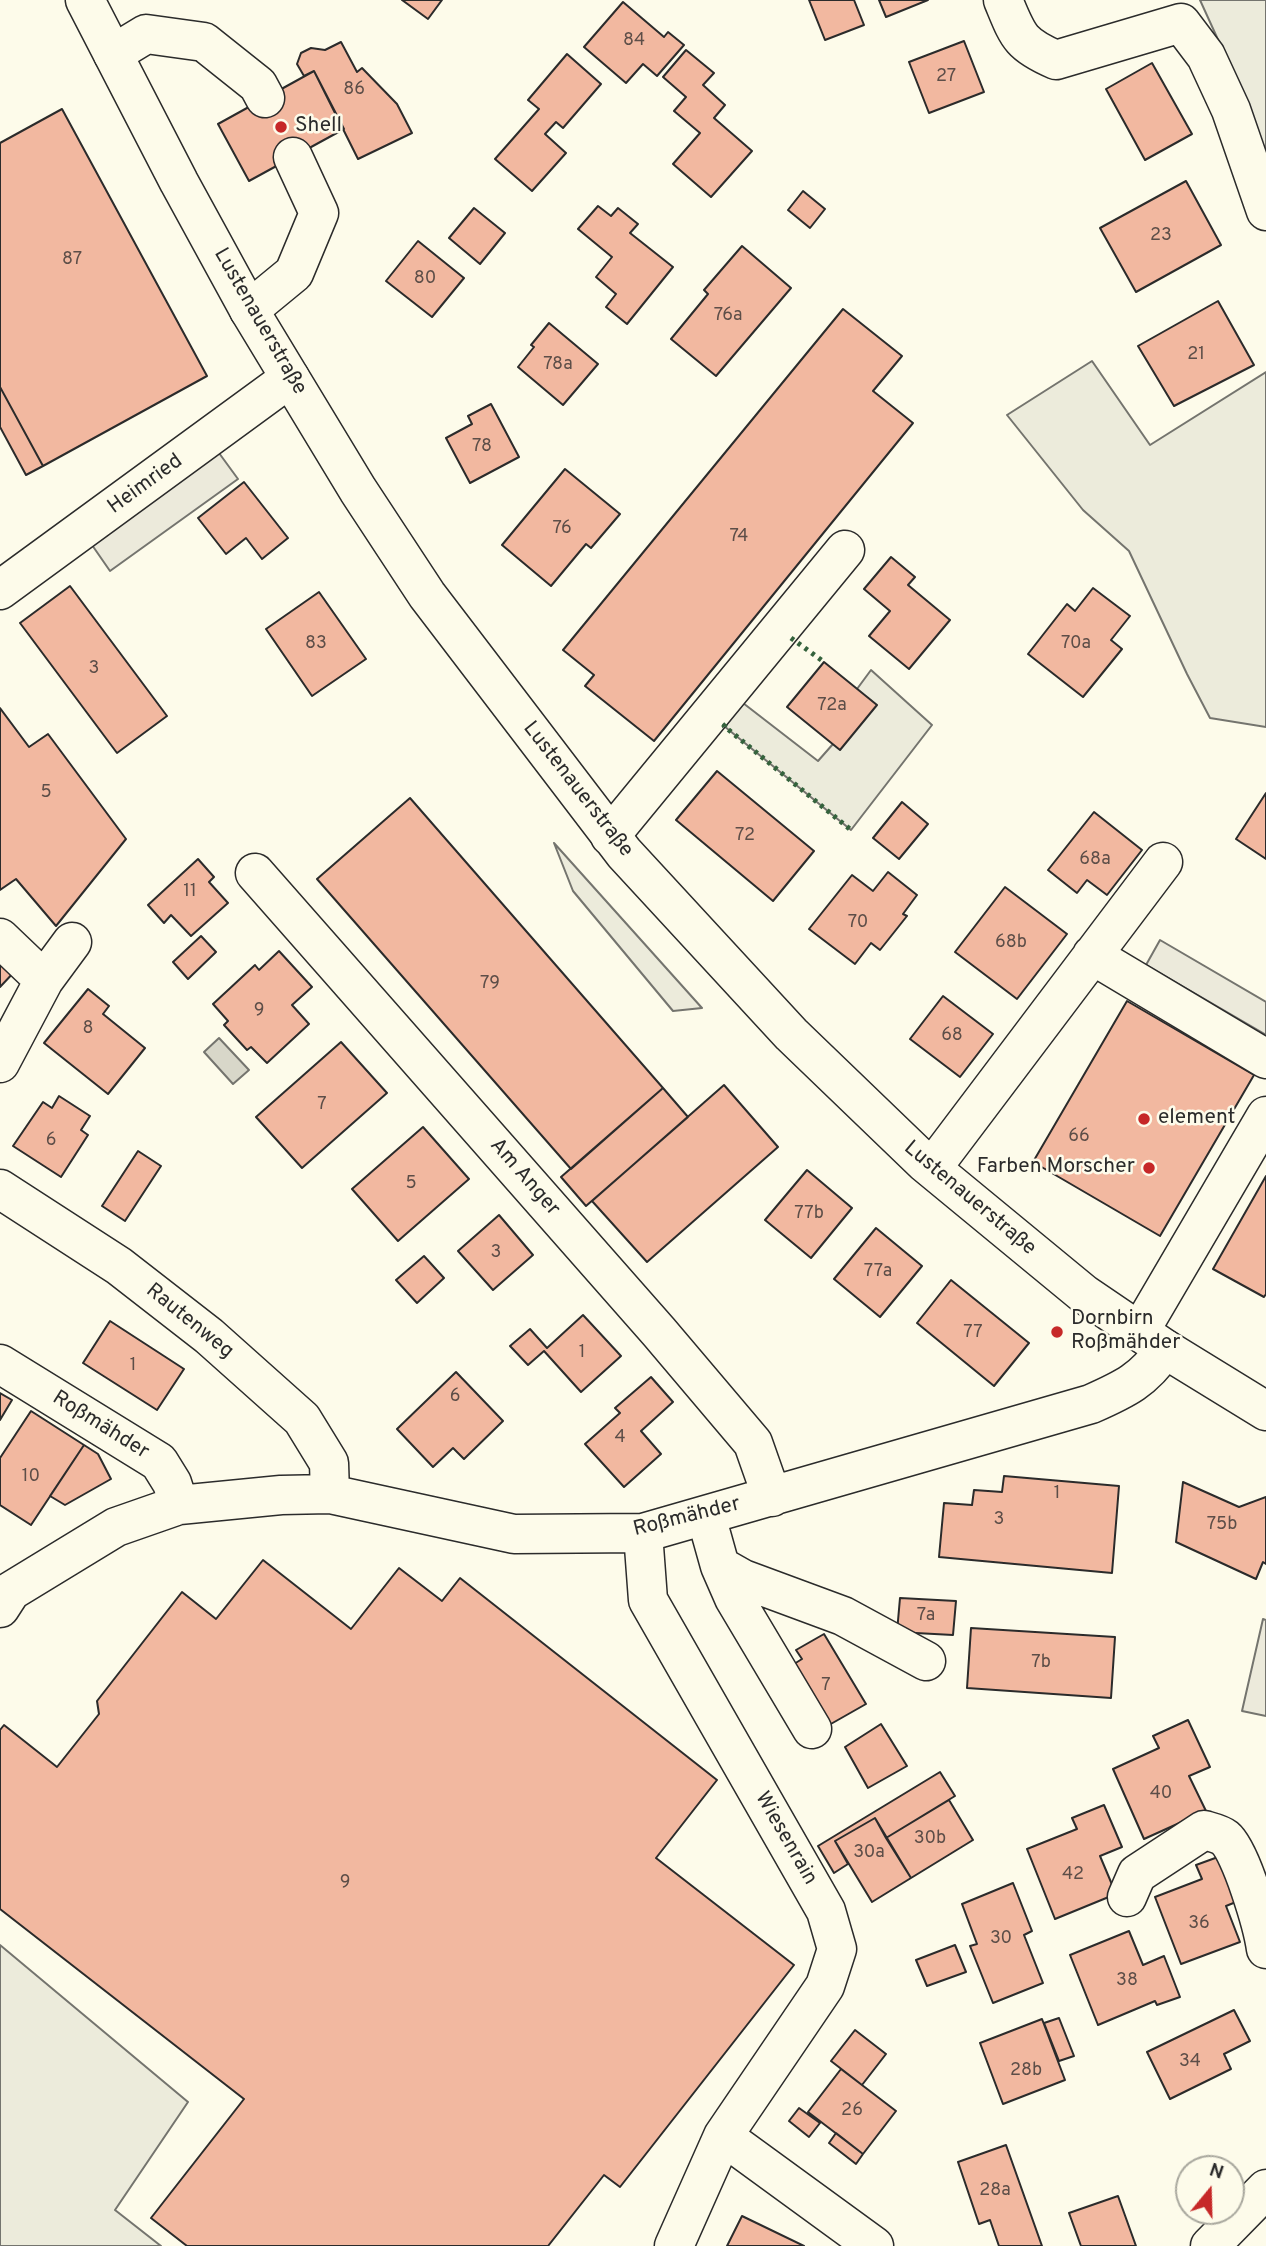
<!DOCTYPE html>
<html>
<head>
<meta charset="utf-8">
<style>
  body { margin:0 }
  #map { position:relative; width:1266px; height:2246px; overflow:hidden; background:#fdfbea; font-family:Overpass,sans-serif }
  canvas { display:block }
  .north { position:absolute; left:1175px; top:2155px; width:70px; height:70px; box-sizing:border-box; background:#fdfbea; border:2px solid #a9a89e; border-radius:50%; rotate:19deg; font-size:19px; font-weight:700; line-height:28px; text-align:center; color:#2b2b2b }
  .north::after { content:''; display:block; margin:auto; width:24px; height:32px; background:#c62828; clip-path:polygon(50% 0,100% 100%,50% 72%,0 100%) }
</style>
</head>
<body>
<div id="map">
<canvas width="1266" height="2246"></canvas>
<div class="north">N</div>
</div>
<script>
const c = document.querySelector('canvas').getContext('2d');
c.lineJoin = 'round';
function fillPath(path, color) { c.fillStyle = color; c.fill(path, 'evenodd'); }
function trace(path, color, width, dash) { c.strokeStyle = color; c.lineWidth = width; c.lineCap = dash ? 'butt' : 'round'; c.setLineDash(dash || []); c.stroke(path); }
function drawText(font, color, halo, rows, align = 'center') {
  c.font = font + ' Overpass,sans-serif'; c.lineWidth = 5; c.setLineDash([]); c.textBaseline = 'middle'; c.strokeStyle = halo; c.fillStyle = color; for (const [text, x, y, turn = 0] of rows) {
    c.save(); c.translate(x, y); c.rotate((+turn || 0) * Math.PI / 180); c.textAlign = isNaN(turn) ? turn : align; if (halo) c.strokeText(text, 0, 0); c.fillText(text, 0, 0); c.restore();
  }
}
const green = new Path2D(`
  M1200,0H1266V176L1225,55Z
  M1092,361L1150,445L1266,372V727L1210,718L1187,674L1129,551L1083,510L1007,415Z
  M871,670L932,725L851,830L724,726L743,703L818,761L833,744L857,689Z
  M554,843L702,1008L673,1011L573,891Z
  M0,1945L188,2102L115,2210L161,2246H0Z`);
fillPath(green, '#ecebdb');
trace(green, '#74746e', 2);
const parking = new Path2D(`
  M219,453L238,479L110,571L92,545Z
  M1160,940L1266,1002V1035L1146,965Z
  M1263,1619L1266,1620V1716L1242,1711Z`);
fillPath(parking, '#eceadb');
trace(parking, '#74746e', 2);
const water = new Path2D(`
  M219,1038L249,1070L233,1084L204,1052Z`);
fillPath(water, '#d8d7c9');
trace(water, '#74746e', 2);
const building = new Path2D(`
  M402,0H442L428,19Z
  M809,0H854L864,25L825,40Z
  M879,0H928L886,17Z
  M623,2L664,37L668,32L684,45L657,76L643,64L626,83L584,47Z
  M964,41L984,92L929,113L909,62Z
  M341,42L357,72L362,68L397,104L412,133L358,159L314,71L304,76L297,64L301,53L311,48L325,50Z
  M686,50L714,73L703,85L725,105L714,118L752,151L711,197L673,164L700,133L674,111L686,97L663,77Z
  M567,54L601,84L563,128L556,122L545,134L566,153L532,191L495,159L539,109L528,100Z
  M1152,63L1192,134L1145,160L1106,89Z
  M314,71L344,129L249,181L218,124Z
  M62,109L207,376L43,466L0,387V143Z
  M1186,181L1221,245L1136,292L1100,228Z
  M803,191L825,209L810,228L788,210Z
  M598,206L611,216L618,208L638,224L630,233L673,267L627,324L606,307L616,294L596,277L612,257L578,229Z
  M474,208L505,233L480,264L449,238Z
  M418,241L464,278L432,317L386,281Z
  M742,246L791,288L716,376L671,339L708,294L704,290Z
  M1218,301L1254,365L1174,406L1138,346Z
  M843,309L902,356L873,391L913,423L654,741L585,686L594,675L563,650Z
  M549,323L598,364L563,405L518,367L534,347L531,345Z
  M0,387L43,466L26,475L0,427Z
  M491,404L519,457L470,483L446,438L472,424L468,416Z
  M565,469L620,514L591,548L586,544L551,586L502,545Z
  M244,482L288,538L262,559L246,538L226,554L198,518Z
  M891,557L915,577L908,585L950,620L909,669L869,636L890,611L864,589Z
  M70,586L167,716L117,753L20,623Z
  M1093,588L1130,616L1111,640L1122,649L1083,697L1028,654L1067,604L1075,611Z
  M319,592L366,659L312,696L266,629Z
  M824,662L877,705L840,750L787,707Z
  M0,708L29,747L48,734L126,839L56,926L16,879L0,890Z
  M717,771L814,851L773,901L676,820Z
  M1266,793V859L1236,839Z
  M410,798L663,1088L571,1169L317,879Z
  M902,802L928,824L899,859L873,838Z
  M1094,812L1142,850L1107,895L1087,880L1077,893L1048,870Z
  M198,859L214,877L209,882L228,903L191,936L171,915L164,923L148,905Z
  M888,872L917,895L903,914L907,916L880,950L871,943L855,964L809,929L852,875L873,891Z
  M1005,887L1067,934L1017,999L955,952Z
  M201,936L216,952L188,979L173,962Z
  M279,951L312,987L292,1005L309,1024L267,1063L251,1047L247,1050L224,1025L228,1021L213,1004L255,965L259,970Z
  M0,956L16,970L0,987Z
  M88,989L109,1006L103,1014L145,1048L108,1094L44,1043Z
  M943,996L993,1034L960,1077L910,1039Z
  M1127,1001L1254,1075L1160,1236L1033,1162Z
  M341,1042L387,1093L302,1168L256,1117Z
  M724,1085L778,1147L647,1262L592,1201Z
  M663,1088L688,1117L586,1206L561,1177Z
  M59,1096L90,1116L81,1130L88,1135L61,1177L13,1146L43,1102L52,1108Z
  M423,1127L469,1179L398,1241L352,1189Z
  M138,1151L161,1166L125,1221L102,1206Z
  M807,1170L852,1208L811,1258L765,1220Z
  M1266,1176V1294L1264,1297L1213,1269Z
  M499,1215L533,1255L493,1290L458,1251Z
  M876,1228L922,1266L880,1317L834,1279Z
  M424,1256L444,1278L417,1303L396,1280Z
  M951,1280L1029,1343L994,1386L917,1323Z
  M583,1315L621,1356L581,1392L544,1351L528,1365L510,1346L530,1329L547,1348Z
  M110,1321L184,1369L157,1410L83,1363Z
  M456,1372L503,1421L464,1459L453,1448L433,1467L397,1429Z
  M651,1377L673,1402L641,1431L661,1454L624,1487L585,1444L620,1413L615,1408Z
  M0,1393L12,1400L0,1420Z
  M31,1411L84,1445L31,1525L0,1505V1458Z
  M84,1445L98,1454L111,1479L65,1505L50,1496Z
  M1004,1476L1119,1486L1112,1573L939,1557L944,1503L972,1505L974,1490L1002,1492Z
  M1183,1482L1239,1507L1266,1497V1564L1263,1562L1256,1579L1176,1542Z
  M263,1560L351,1629L399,1568L442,1601L460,1578L717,1780L656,1858L794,1965L620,2187L604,2175L548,2246H187L151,2218L244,2099L0,1909V1730L4,1725L57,1767L99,1714L97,1701L182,1592L216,1619Z
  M900,1598L956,1601L953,1635L897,1632Z
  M971,1628L1115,1637L1111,1698L967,1688Z
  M824,1634L866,1704L822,1729L786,1669L802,1659L796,1650Z
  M1188,1720L1210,1767L1189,1776L1206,1811L1144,1839L1113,1769L1159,1748L1153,1736Z
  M881,1724L907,1766L868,1788L845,1747Z
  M940,1772L955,1796L886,1838L875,1818L835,1841L848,1864L834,1873L818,1846Z
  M949,1800L973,1840L911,1878L886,1838Z
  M1104,1805L1122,1847L1100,1856L1116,1894L1055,1919L1027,1849L1077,1829L1072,1818Z
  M875,1818L911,1878L872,1902L835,1841Z
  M1229,1853L1246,1898L1226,1906L1240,1942L1181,1964L1155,1897L1202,1879L1196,1865Z
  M1013,1883L1032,1931L1024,1935L1043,1983L993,2003L970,1946L977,1944L962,1904Z
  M1129,1931L1143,1965L1164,1956L1180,1997L1157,2005L1155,2001L1098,2025L1070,1955Z
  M955,1945L966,1972L927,1986L916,1960Z
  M1234,2010L1250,2041L1224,2054L1231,2069L1170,2099L1147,2052Z
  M1059,2018L1074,2056L1059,2061L1044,2023Z
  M1042,2019L1065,2080L1003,2104L980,2043Z
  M855,2030L886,2054L862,2085L831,2061Z
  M841,2069L896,2111L863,2154L808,2112Z
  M799,2108L820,2123L809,2137L789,2121Z
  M836,2133L863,2154L856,2164L829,2143Z
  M1006,2145L1042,2246H999L990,2220L979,2224L958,2162Z
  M1118,2196L1136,2246H1081L1069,2213Z
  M742,2216L804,2246H727Z`);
fillPath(building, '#f2b8a0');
trace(building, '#2b2b2b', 2);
const minor = new Path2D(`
  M1003,0C1018,36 1019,44 1056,60L1181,23L1206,56L1231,110L1266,211
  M113,54L146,34L204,42L258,85L265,98
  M249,310L294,273L319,213L293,157
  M0,590L290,378
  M610,836L845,550
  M255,873L659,1332L753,1443L772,1497
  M0,938L44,980
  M1092,955L1266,1059
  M0,1063L44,980L72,942
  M932,1168L1163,862
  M0,1189L119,1266L209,1336L302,1419L329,1463L330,1494
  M1140,1331L1266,1116
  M0,1364L159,1462L172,1483L179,1505
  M706,1516L720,1566L743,1579L843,1616L926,1661
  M643,1533L648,1600L826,1911L837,1949L825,1986L723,2136L674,2246
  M720,1566L734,1598L812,1729
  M0,1608L11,1591L116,1527L179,1505L281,1495L330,1494L514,1534L643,1533L1091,1404C1125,1389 1144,1380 1165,1349
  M1127,1897L1137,1874L1204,1830C1211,1832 1220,1834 1225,1838C1241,1851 1263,1927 1266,1949
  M723,2136L874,2246
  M1210,2246L1266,2189`);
const major = new Path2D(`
  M85,0L179,182L249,310L358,490L427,595L624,853L791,1034L925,1163L1084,1294L1165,1349L1266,1411`);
trace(minor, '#2b2b2b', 41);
trace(major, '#2b2b2b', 41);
trace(minor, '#fdfbea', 38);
trace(major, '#fdfbea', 38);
trace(new Path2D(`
  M791,638L824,662
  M726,724L724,726L851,830`), '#34623c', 5, [3.5, 5]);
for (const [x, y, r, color] of [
  [281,127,7,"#c62828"],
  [1144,1119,7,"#c62828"],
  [1149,1168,7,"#c62828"],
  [1057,1332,7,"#c62828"]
]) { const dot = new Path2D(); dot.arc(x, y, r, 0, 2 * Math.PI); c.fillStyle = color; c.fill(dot); trace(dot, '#fdfbea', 2.5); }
drawText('18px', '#5d4e48', null, [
  ["84",634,41],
  ["27",946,77],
  ["86",354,90],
  ["23",1161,236],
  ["87",72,260],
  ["80",425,279],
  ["76a",728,316],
  ["21",1196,355],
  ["78a",558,365],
  ["78",482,447],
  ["76",562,529],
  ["74",739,537],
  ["83",316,644],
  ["70a",1076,644],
  ["3",94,669],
  ["72a",832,706],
  ["5",46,793],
  ["72",745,836],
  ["68a",1095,860],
  ["11",190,892],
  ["70",858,923],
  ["68b",1011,943],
  ["79",490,984],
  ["9",259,1011],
  ["8",88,1029],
  ["68",952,1036],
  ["7",322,1105],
  ["66",1079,1137],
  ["6",51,1141],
  ["5",411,1184],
  ["77b",809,1214],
  ["3",496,1253],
  ["77a",878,1272],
  ["77",973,1333],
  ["1",582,1353],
  ["1",133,1366],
  ["6",455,1397],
  ["4",620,1438],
  ["10",31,1477],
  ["1",1057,1494],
  ["3",999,1520],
  ["75b",1222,1525],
  ["7a",926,1616],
  ["7b",1041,1663],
  ["7",826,1686],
  ["40",1161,1794],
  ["30b",930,1839],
  ["30a",869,1853],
  ["42",1073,1875],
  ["9",345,1883],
  ["36",1199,1924],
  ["30",1001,1939],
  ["38",1127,1981],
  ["34",1190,2062],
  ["28b",1026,2071],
  ["26",852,2111],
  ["28a",995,2191]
]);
drawText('21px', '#2b2b2b', '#fdfbea', [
  ["Shell",295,127],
  ["element",1158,1119],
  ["Farben Morscher",1135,1168,"right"],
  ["Dornbirn",1071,1320],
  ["Roßmähder",1071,1344]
], 'left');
drawText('21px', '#2b2b2b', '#fdfbea', [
  ["Lustenauerstraße",259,322,60],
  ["Heimried",146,485,-36],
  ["Lustenauerstraße",577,790,52],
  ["Am Anger",524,1178,49],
  ["Lustenauerstraße",969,1199,40],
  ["Rautenweg",189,1322,39],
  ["Roßmähder",100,1426,32],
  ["Roßmähder",687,1518,-14],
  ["Wiesenrain",785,1839,60]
]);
</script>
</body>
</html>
